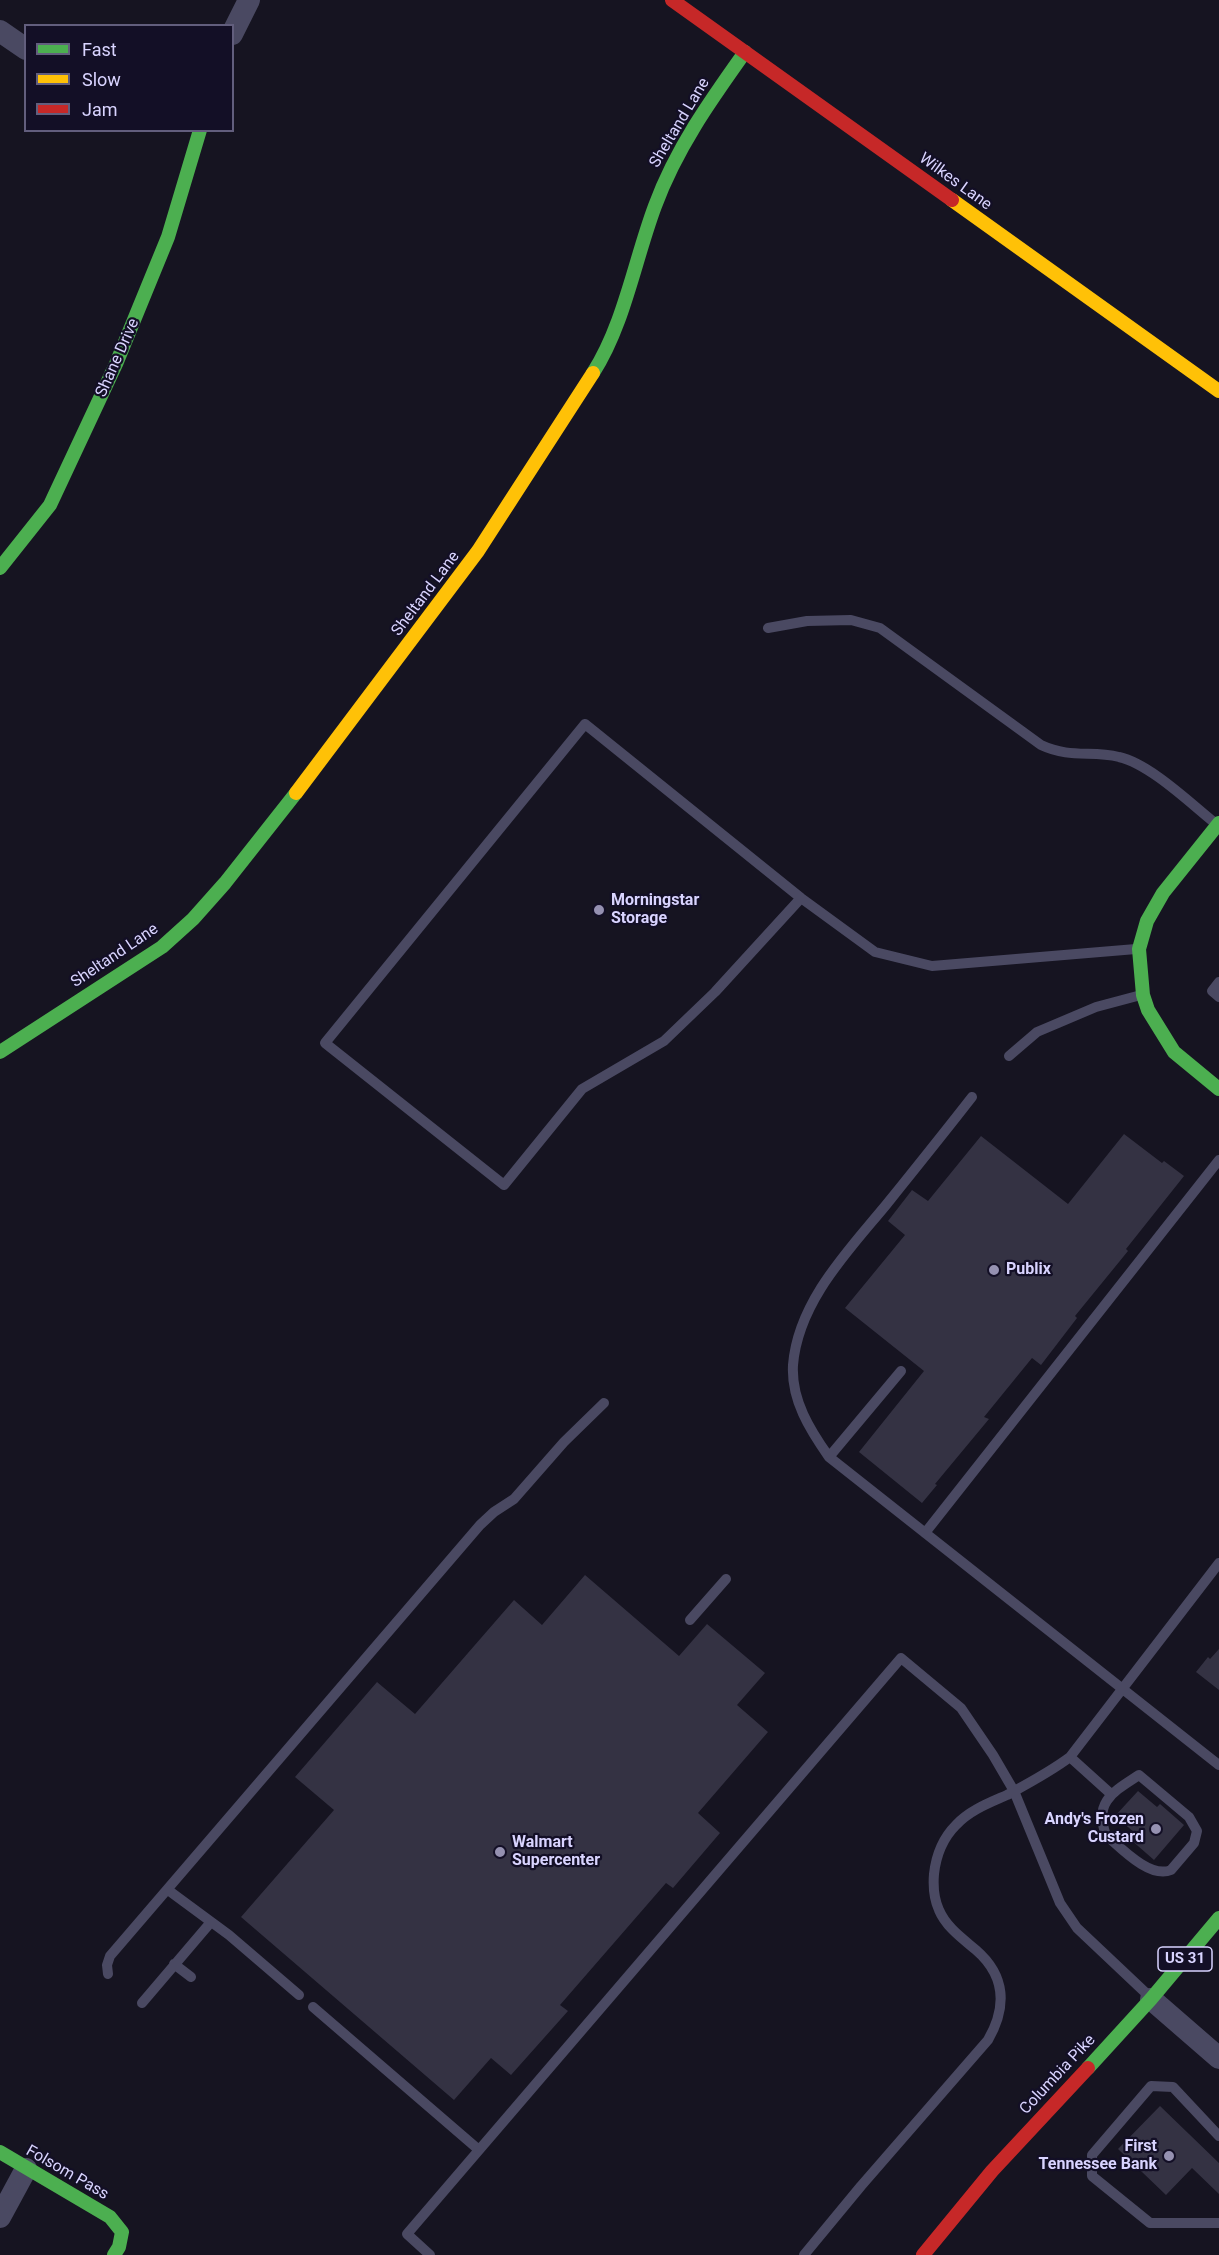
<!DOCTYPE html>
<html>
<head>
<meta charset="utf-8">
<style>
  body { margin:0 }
  #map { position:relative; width:1219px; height:2255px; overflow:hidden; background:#161421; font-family:Roboto,sans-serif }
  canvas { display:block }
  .legend { position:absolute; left:24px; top:24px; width:210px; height:108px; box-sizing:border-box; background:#130f26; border:2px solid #625e7d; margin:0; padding:8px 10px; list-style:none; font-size:18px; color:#d9d4ff }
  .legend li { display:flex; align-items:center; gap:12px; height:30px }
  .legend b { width:30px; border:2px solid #625e7d }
</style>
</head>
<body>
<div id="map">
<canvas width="1219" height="2255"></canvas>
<ul class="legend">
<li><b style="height:8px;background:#4caf50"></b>Fast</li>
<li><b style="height:8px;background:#ffc107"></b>Slow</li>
<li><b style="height:8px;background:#c62828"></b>Jam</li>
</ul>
</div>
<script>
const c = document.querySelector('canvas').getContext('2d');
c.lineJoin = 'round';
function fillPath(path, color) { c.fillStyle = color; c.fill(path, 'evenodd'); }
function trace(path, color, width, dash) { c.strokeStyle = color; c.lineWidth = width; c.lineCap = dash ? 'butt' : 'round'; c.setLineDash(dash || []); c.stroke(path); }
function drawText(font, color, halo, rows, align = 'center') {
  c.font = font + ' Roboto,sans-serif'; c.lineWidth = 4.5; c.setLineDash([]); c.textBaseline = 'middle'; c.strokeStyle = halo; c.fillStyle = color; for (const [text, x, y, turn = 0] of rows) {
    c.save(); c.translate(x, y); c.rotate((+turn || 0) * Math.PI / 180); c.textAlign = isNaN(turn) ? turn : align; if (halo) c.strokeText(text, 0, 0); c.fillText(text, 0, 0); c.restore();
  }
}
fillPath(new Path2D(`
  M1124,1134L1162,1163L1164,1161L1184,1176L1126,1249L1128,1251L1075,1316L1077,1318L1041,1365L1032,1358L984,1417L989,1419L935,1484L937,1485L922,1503L859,1452L924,1371L845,1308L905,1235L888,1221L912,1190L928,1201L981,1136L1068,1204Z
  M585,1575L679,1656L707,1624L765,1673L737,1705L768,1732L698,1813L720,1833L673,1888L666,1883L560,2005L568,2011L511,2075L491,2058L454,2100L241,1917L334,1810L295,1777L377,1682L415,1714L514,1600L542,1625Z
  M1219,1649V1690L1196,1672L1208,1657L1210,1659Z
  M1138,1791L1157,1807L1160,1804L1184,1825L1154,1860L1130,1839L1135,1833L1115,1816Z
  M1160,2106L1219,2163V2194L1192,2168L1166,2195L1118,2149Z`), '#343243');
trace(new Path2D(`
  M768,628L807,621L851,620L880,628L1041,745C1071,759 1091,750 1119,757C1150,764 1190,803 1215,823
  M801,898L715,992L664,1041L582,1089L504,1185L325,1043L585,724L801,898L875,952L932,966L1136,949
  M1219,982L1212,991L1219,997
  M1009,1056L1037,1032L1096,1007L1141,995
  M972,1097C944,1133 915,1169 886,1205C848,1251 798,1302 793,1365C791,1400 810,1430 829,1457L1219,1765
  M829,1457L901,1371
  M925,1533L1219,1160
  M690,1620L726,1579
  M1070,1757L1111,1794
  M1139,1775L1189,1817L1197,1831L1194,1843L1171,1870C1150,1879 1121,1848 1106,1835C1093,1801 1115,1791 1139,1775Z
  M168,1890L229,1935L299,1995
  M174,1964L191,1977
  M108,1974L107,1965L110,1956L480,1525L494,1512L514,1499L564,1442L604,1403
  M142,2003L211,1922
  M313,2007L479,2150
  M1219,2136L1173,2087L1151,2086L1092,2155V2176L1150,2223H1219
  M430,2255L407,2234L901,1658L961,1708L993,1755L1014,1791L1060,1903L1077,1928L1149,1996
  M804,2255L861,2186L988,2040C1007,2007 1006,1976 976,1950C963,1939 946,1927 939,1910C934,1899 933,1886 934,1874C936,1856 943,1838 956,1825C970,1810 989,1803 1007,1795C1029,1783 1050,1772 1070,1757L1219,1563`), '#4a4962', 10);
trace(new Path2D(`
  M0,31L26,49
  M232,34L249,0
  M1151,1999L1219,2058
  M0,2217L26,2169`), '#4a4962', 22);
trace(new Path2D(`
  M593,373C624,325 635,259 655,206C676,149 710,101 745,52
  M0,568L50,505L116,364L168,237L200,130
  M1219,823L1163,893L1147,921L1139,949L1143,995L1148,1010L1174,1052L1219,1089
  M0,1052L162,947L193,919L225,883L296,793
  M1088,2068L1151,1999L1219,1918
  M0,2152L110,2217L122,2232L119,2247L114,2255`), '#4caf50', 14);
trace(new Path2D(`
  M952,200L1219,391
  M296,793L478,551L593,373`), '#ffc107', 14);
trace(new Path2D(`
  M672,0L952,200
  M923,2255L992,2171L1088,2068`), '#c62828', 14);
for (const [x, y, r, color] of [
  [599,910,6,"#9591b1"],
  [994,1270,6,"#9591b1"],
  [1156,1829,6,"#9591b1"],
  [500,1852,6,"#9591b1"],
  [1169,2156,6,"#9591b1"]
]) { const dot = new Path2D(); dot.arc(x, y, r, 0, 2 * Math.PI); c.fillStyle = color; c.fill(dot); trace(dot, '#130f26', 2); }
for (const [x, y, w] of [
  [1185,1959,54]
]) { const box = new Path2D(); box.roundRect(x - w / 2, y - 12, w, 24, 4.5); c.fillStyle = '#130f26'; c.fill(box); trace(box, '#d9d4ff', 1.5); }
drawText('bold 15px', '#d9d4ff', null, [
  ["US 31",1185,1959]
]);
drawText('16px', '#d9d4ff', '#130f26', [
  ["Sheltand Lane",680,123,-59],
  ["Wilkes Lane",955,182,36],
  ["Shane Drive",118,358,-66],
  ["Sheltand Lane",426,594,-53],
  ["Sheltand Lane",115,956,-34],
  ["Columbia Pike",1058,2075,-47],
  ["Folsom Pass",67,2173,30]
]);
drawText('bold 16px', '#d9d4ff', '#130f26', [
  ["Morningstar",611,901],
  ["Storage",611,919],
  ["Publix",1006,1270],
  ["Andy's Frozen",1144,1820,"right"],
  ["Custard",1144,1838,"right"],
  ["Walmart",512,1843],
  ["Supercenter",512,1861],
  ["First",1157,2147,"right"],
  ["Tennessee Bank",1157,2165,"right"]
], 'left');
</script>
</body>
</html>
